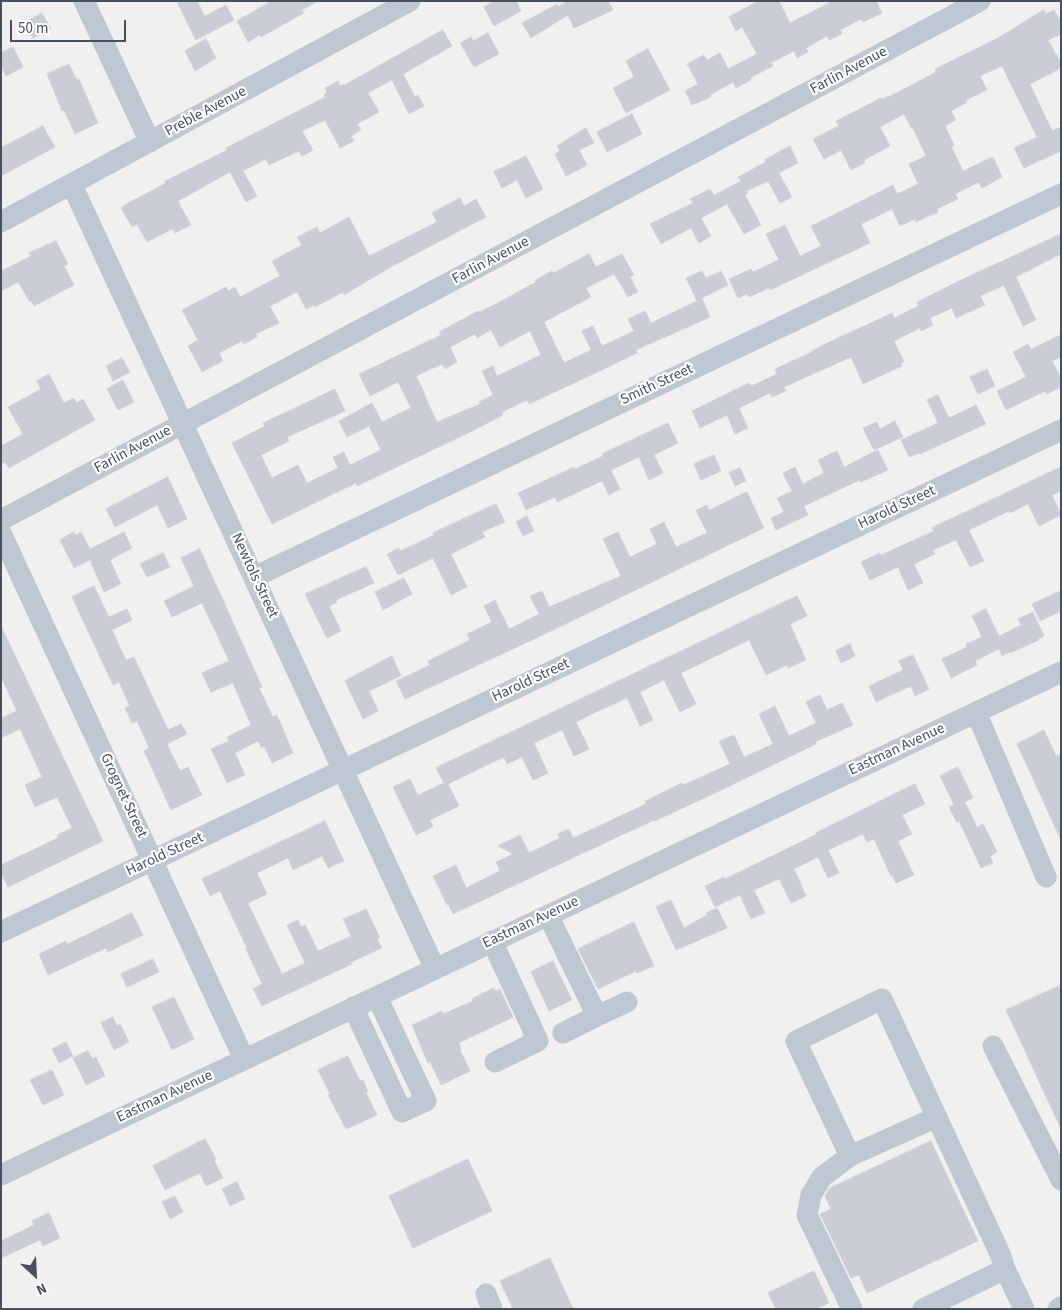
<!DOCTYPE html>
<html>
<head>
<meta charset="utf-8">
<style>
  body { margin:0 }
  #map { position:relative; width:1062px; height:1310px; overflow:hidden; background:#f2efef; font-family:"Source Sans 3",sans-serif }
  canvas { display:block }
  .frame { position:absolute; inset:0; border:2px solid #46505e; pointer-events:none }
  .north { position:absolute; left:10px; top:1250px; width:50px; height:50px; -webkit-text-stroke:4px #fff; paint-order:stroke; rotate:155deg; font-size:14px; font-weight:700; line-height:20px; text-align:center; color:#46505e }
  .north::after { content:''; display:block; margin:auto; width:18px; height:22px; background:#46505e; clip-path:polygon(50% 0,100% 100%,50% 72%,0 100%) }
  .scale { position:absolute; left:10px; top:20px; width:116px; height:22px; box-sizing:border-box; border:2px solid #46505e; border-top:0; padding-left:6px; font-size:15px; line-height:18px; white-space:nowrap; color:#46505e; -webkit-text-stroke:4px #fff; paint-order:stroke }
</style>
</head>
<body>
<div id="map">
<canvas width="1062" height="1310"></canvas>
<div class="frame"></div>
<div class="north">N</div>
<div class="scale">50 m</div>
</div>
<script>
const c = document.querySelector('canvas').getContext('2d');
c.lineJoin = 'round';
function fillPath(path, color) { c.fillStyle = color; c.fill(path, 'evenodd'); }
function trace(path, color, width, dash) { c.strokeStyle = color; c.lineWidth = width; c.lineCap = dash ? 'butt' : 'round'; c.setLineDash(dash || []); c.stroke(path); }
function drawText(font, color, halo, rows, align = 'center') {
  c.font = font + ' "Source Sans 3",sans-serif'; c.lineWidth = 4.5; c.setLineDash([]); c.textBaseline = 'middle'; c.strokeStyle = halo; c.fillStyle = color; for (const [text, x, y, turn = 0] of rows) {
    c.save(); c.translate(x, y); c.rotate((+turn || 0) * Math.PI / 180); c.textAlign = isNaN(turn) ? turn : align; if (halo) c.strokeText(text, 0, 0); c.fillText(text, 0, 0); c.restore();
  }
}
const building = new Path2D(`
  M177,1H197L205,16L226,5L234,20L196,40Z
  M272,1H318L302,10L304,13L261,37L260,35L248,42L237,21Z
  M495,1H516L521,11L494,26L484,7Z
  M569,1H608L613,10L574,28L568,15L531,38L522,23L557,4L558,6Z
  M759,1H779L790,23L833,1H876L882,13L863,22L861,19L840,30L842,34L829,40L827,36L806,48L808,52L797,58L794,51L771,63L773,66L750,78L751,80L736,88L733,82L710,95L711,97L692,105L685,91L698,84L687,64L704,55L707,60L720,53L728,69L757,54L742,27L736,31L729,17Z
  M1044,10L1046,14L1054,10L1061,22V34L1048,40L1061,63V68L1030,84L1052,131L1061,127V151L1024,168L1014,148L1037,137L1002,66L980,76L987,90L966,100L967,102L951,111L956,120L945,126L954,145L951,146L963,171L993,157L1002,177L982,188L979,182L955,194L958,199L937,209L938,212L916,222L915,219L900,226L892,209L861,224L870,243L770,290L769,288L749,297L747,294L738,298L729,279L751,269L753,272L779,260L766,234L785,225L800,256L821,246L811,226L893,185L897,194L918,184L909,164L926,156L913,128L912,129L904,114L880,127L890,146L864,160L865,163L851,170L841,150L824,159L813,139L839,126L836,121L881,98L882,99L888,96L889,97L936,72L935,69L998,38Z
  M42,13L51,29L33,38L24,23Z
  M443,30L452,46L403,74L415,97L418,95L424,106L409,114L392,80L368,93L379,112L357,124L361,130L351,136L354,141L340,148L325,120L302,131L313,150L302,156L299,151L269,165L266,159L243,171L257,196L246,202L230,172L178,201L191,225L175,233L172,229L147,242L137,224L132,227L121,208L128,203L166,183L165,181L227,150L226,148L325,97L324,94L327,92L325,88L338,81L340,86L343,84L344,85Z
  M488,33L499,54L474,67L460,43L471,37L473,41Z
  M206,39L216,58L195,71L185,51Z
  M13,47L23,67L6,76L1,65V53Z
  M648,49L670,90L626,113L613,88L634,77L626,61Z
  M69,64L77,80L79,79L98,123L75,134L64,110L62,111L47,74Z
  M632,114L642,134L607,152L597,132Z
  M43,126L55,147L1,176V148Z
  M586,128L594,143L579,150L587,165L566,176L555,154L560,151L557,146Z
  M790,146L798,163L779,173L792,197L780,203L768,181L747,191L748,193L745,195L761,225L744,234L727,204L701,218L711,236L699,243L691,228L661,244L650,224L693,203L690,199L710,189L714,195L741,181L738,177L766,162L765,160Z
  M526,156L543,189L526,198L517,180L502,188L494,172Z
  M460,198L464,206L476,199L486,217L389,268L344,295L343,292L315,307L314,305L306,309L297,292L270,306L279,323L256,334L257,337L244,344L242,341L219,353L223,361L202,372L188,346L198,340L182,310L226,287L228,291L235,287L240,297L280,276L272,261L302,245L297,237L317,227L320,233L349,217L369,256L437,222L432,213Z
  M1061,234V254L1016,277L1036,320L1023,326L1004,285L980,296L985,305L956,318L952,308L930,318L933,325L921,331L920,328L894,341L904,362L901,363L902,366L863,384L851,357L784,387L786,391L772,397L770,393L739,408L748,428L735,434L727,415L700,428L692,411L749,383L751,386L777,374L775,369L812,352V351L821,346L892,313L894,318L919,306L917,302L959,281Z
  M56,241L68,264L64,266L74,285L34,306L31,301L30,302L18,282L1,291V271L31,256L29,253Z
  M589,254L596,267L622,254L634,275L630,277L638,292L628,297L614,274L586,288L591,297L544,322L564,363L591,350L582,331L593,326L602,346L634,331L628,319L645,311L651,323L697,301L686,278L702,271L706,278L721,271L728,285L702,298L710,317L636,350L637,353L568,386L529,404L527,400L502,412L503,415L468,433L357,486L356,483L272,524L232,443L265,426L263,423L335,389L345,411L287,437L289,441L261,455L272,478L298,465L307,483L338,468L333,457L344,452L350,465L381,450L369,426L347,437L339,421L372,403L382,422L411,408L398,382L370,396L359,374L441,335L439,332L478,311L479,312L494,305L536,282L535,280L552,271L553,273ZM491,330L500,347L530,331L541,355L497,376L493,366L482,371L493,395L479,402L480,404L437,422L424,394H425L416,376L442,364L445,369L457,362L450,347L475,334L477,338Z
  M1061,335V357L1052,361L1061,378V387L1047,394L1045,391L1006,410L997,391L1026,377L1013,352L1028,344L1031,349Z
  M122,358L130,372L113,381L106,366Z
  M987,369L995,386L978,394L970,377Z
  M49,374L64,403L74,398L76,403L83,399L95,420L9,468L5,462L1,464V446L23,434L8,407L41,389L37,381Z
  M123,380L134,402L118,410L107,389Z
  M938,395L949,418L976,405L986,424L920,454L919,453L909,457L901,440L938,423L927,400Z
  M895,421L903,437L874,450L863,428L877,422L880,429Z
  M668,423L678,443L654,455L663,473L649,480L639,457L611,470L620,489L609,495L602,481L557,502L555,497L526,510L518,493L574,467L575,469L603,456L602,454Z
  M878,450L888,470L861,482L860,480L804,506L808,515L776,530L771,518L784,512L777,498L792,491L783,473L795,467L803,484L824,473L818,460L837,451L844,467Z
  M714,455L721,471L701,480L694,464Z
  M1061,467V491L1052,495L1061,515L1039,526L1028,504L1010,513L1009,511L969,530L984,561L970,567L956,540L933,550L935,554L914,564L923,583L908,590L898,567L870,580L861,562L880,553L881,555L934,531L932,528Z
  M740,468L746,481L735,486L729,473Z
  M168,477L187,519L168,528L157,505L115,527L106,509Z
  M747,492L764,528L526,643L405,699L396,681L430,665L428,661L470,640L467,634L492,622L484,606L495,600L509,629L539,614L530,596L542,591L549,607L621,576L603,539L618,532L630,557L657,544L650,529L664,522L676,547L707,533L696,510L707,505L709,510Z
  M496,504L505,522L482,532L485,537L451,554L467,587L451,595L433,558L398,575L387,554L399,548L400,551L434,535L433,533Z
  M527,516L534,531L523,536L516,522Z
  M74,532L76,535L81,532L90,549L124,532L132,548L110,560L121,584L104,592L90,560L74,568L60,540Z
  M200,549L262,687L259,688L273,717L277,715L293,753L272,763L264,746L262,748L258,741L235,753L245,775L227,783L211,749L229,741L227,737L251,725L233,683L211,692L202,673L229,661L202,603L172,617L164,601L194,586L181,558Z
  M163,553L170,567L147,577L140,564Z
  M366,567L374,583L336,600L337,602L329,606L341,631L327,638L305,594Z
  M404,578L412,594L383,610L375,592Z
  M94,586L109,617L127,609L132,620L112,630L126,660L134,657L168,730L181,724L187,734L167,744L180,771L188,767L202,795L171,810L144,751L149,748L137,721L132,723L125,708L130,706L119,682L113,685L72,597Z
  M1061,591V611L1040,621L1032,604Z
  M797,596L807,616L790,624L806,660L788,668L787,665L766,675L749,640L681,673L696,704L680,712L664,680L640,692L653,720L640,726L627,698L596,712L576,722L589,749L574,756L562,730L534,743L548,773L533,780L522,757L507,764L504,757L448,784L459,806L430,820L433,827L416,835L393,787L410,779L418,795L444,783L436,768Z
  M986,609L999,636L1021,625L1018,619L1033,612L1044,636L1038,639L1039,640L1010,653V652L1002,656L999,649L975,661L977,665L951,678L942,659L967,647L966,644L982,637L972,616Z
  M1,626L103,841L8,887L1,873V865L58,838L57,835L72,828L57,797L35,807L25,785L42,777L20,729L1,738V718L17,711L1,677Z
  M850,644L855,656L841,663L836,651Z
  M913,655L929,689L915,696L911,686L876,702L869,686L903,670L899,661Z
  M392,656L401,676L369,691L378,711L363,719L345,681Z
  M820,695L827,710L842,703L853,725L815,742L816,744L715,793L655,821L654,820L453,914L448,904L447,905L433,876L456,865L466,888L500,871L496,862L513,854L498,846L520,835L529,853L560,838L558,834L569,829L573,838L599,826L646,804L645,801L682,783L683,785L730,764L719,741L734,735L744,757L773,744L759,714L775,706L789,736L816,723L806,702Z
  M1044,730L1056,756L1061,754V840L1017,744Z
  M958,767L973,798L965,802L977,827L983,824L997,852L990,856L993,863L981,868L959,821L957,823L949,807L954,805L940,776Z
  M915,784L925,804L902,815L912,834L898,841L914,875L896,883L892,875L891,876L874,839L867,842L863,834L828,850L839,873L828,878L818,857L794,869L806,896L791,903L779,879L754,890L765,913L751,919L740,895L715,907L705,886L724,877L725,879L817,834L816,833Z
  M325,821L344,861L328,868L322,856L293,870L288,858L257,873L267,894L248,903L282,974L305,963L287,925L298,920L301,927L305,925L318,951L351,936L343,919L366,909L380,938L377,939L382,948L351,962L352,964L262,1006L253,989L262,984L246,949L247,948L220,891L210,896L202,879Z
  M671,900L684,928L707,915L706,913L717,908L727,928L676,950L656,907Z
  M132,913L143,935L108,952L106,948L48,975L39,954L66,941L67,944Z
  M634,922L654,966L637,973L636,971L598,989L578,949Z
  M153,959L159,972L127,987L121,974Z
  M553,961L572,1000L549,1011L531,972Z
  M1061,985V1129L1006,1010Z
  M494,988L496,991L500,989L513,1017L459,1043L461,1049L460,1050L470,1071L441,1085L430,1062L428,1063L412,1025L442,1011L443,1014L473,1001L472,999Z
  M174,997L194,1039L172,1050L152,1007Z
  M113,1017L117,1026L120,1024L129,1042L114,1050L101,1023Z
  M66,1042L73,1056L59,1063L52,1049Z
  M88,1051L92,1059L96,1057L105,1076L86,1085L73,1058Z
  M348,1056L360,1081L363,1080L368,1092L366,1093L377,1115L346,1129L328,1095L330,1094L318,1070Z
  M52,1070L64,1095L43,1105L30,1080Z
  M205,1139L216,1159L214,1160L223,1178L206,1186L200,1173L165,1190L153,1166Z
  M931,1141L978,1241L867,1293L859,1275L851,1278L820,1214L831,1209L825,1196L830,1188Z
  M468,1159L492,1211L413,1248L389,1196Z
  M237,1182L245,1199L230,1206L222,1189Z
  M175,1196L183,1212L170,1219L162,1202Z
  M49,1213L60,1238L43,1246L40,1240L1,1258V1241L34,1225L32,1221Z
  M550,1258L573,1309H513L500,1281Z
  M814,1271L829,1303L815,1309H776L768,1293Z`);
fillPath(building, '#cacdd5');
trace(building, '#d2d4db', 1);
trace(new Path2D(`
  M84,1L150,142
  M72,185L435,969
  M1,222L410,1
  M1,520L980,1
  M1,533L244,1059
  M254,577L1061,194
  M976,712L1046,877
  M548,915L597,1016L563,1033
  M1,932L1061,430
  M492,941L538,1041L495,1062
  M353,1007L402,1112L426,1101L377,997
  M597,1016L627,1002
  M993,1046L1061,1180
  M937,1117L850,1156L796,1041L882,999L1001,1256L1005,1269L1024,1309
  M850,1156L822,1177L811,1195L807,1215L852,1309
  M1,1175L1061,672
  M486,1294L492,1309
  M923,1309L1005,1269
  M1058,1309L1061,1307`), '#bec8d2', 21);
drawText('15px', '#46505e', '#fff', [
  ["Farlin Avenue",849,71,-28],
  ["Preble Avenue",206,112,-28],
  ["Farlin Avenue",491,261,-28],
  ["Smith Street",657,385,-25],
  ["Farlin Avenue",133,450,-28],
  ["Harold Street",897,508,-25],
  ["Newtols Street",254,576,65],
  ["Harold Street",531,681,-25],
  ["Eastman Avenue",897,750,-25],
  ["Grognet Street",123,796,65],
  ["Harold Street",165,855,-25],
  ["Eastman Avenue",531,923,-25],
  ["Eastman Avenue",165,1097,-25]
]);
</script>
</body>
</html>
